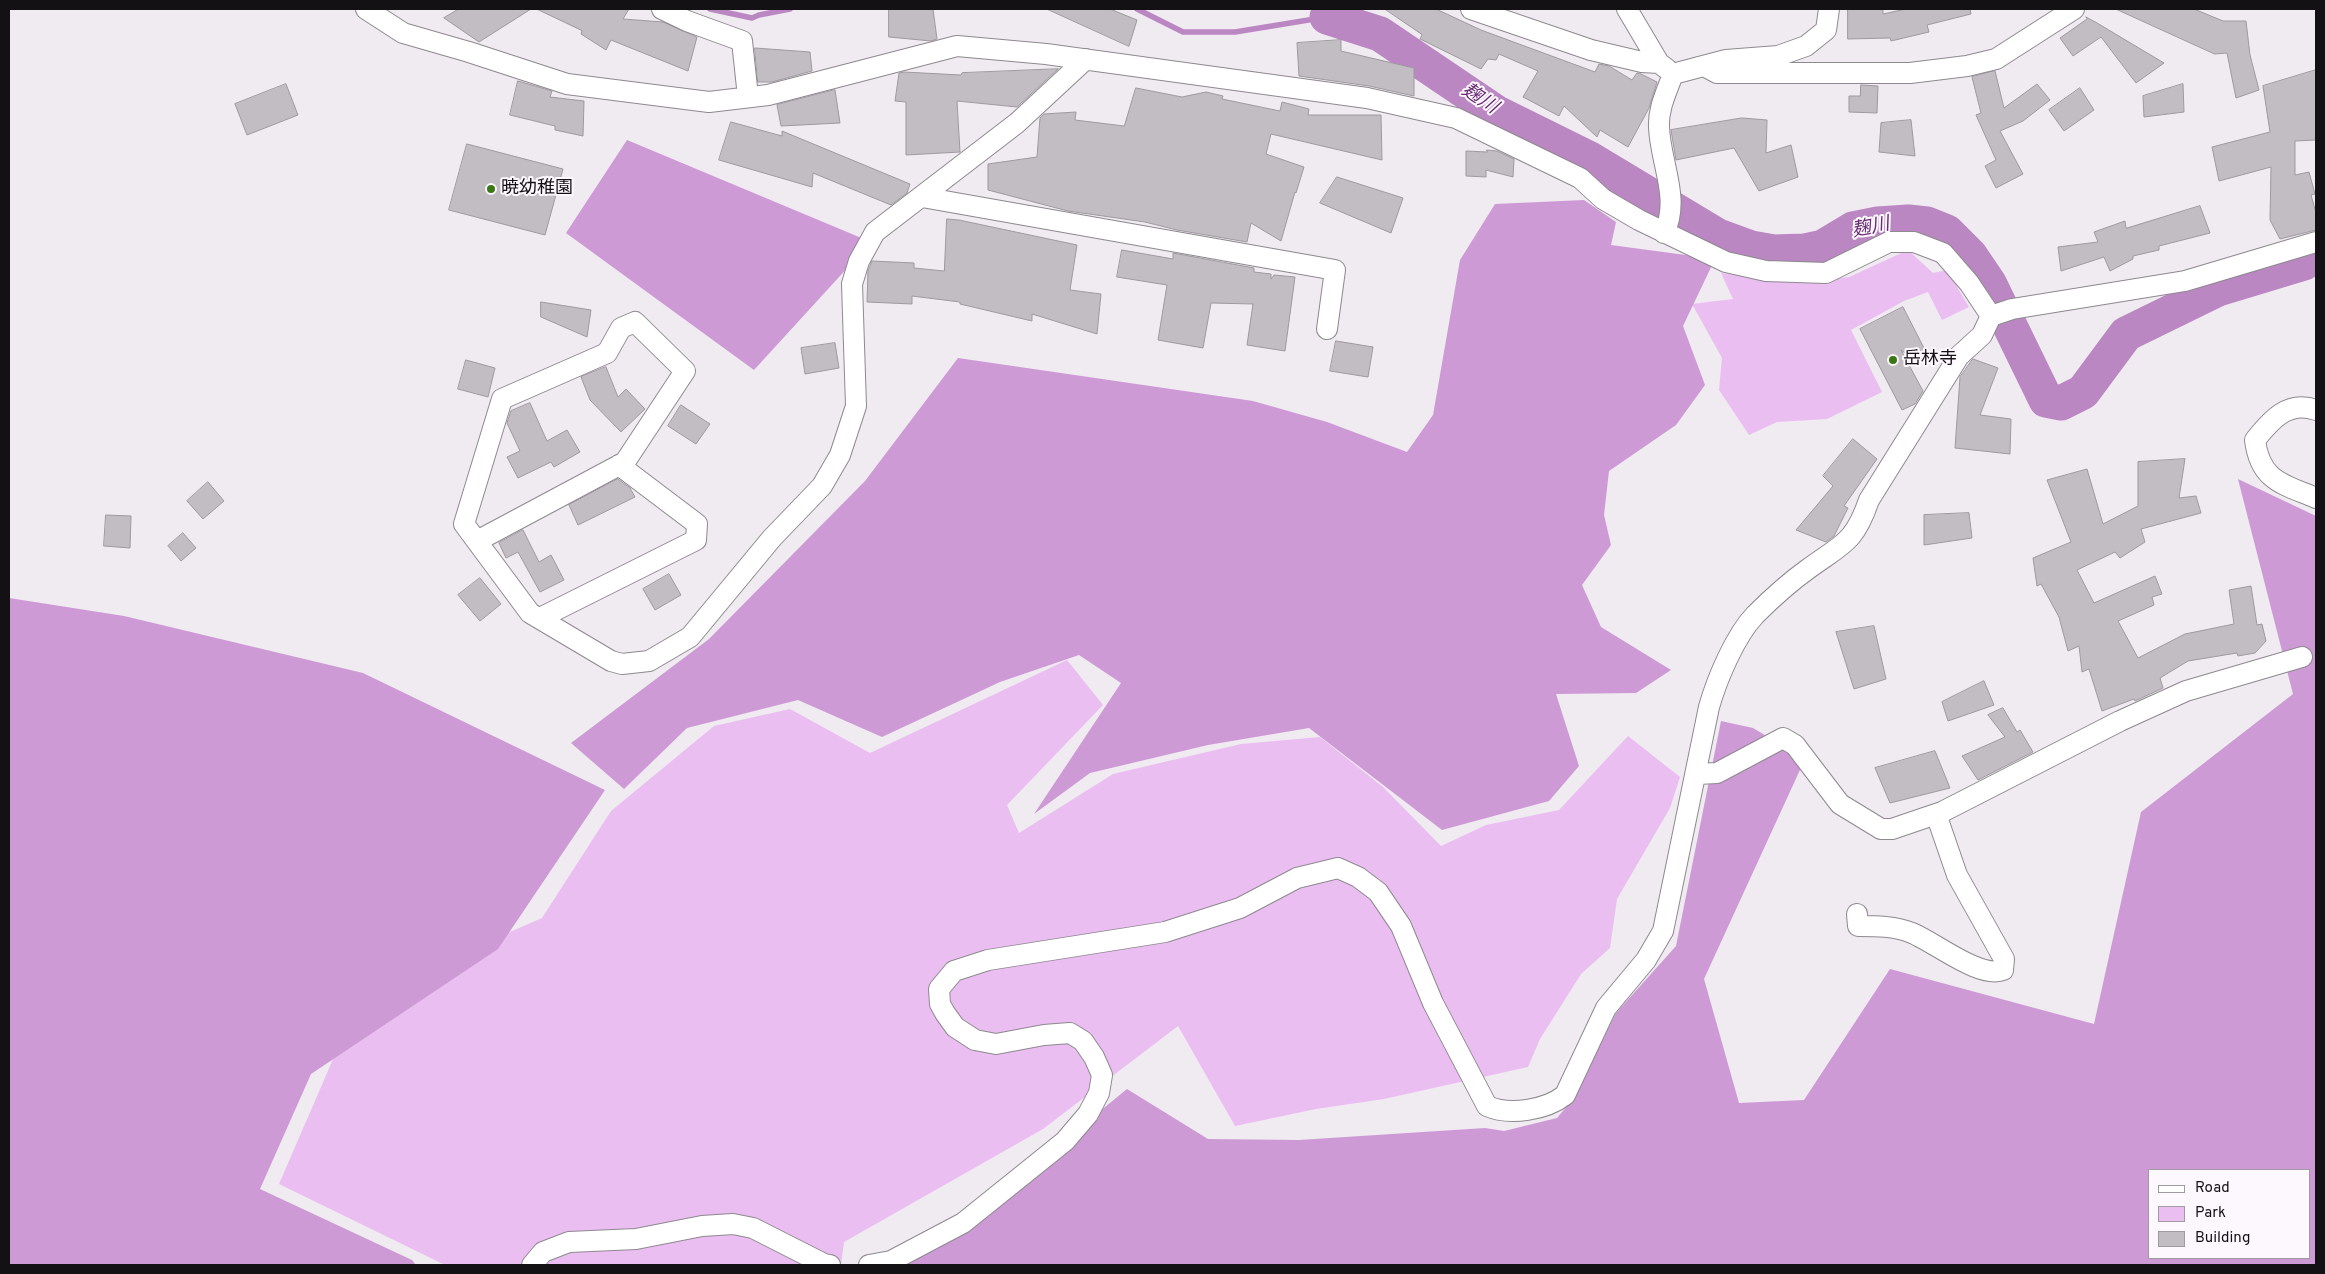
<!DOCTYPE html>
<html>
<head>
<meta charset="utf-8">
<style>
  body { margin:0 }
  #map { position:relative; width:2325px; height:1274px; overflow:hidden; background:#f0eaf1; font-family:Overpass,sans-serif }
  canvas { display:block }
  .frame { position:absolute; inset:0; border:10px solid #131113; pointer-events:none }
  .legend { position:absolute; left:2148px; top:1169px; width:162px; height:90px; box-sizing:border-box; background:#fdf7fe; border:1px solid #9f9ba0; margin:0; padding:6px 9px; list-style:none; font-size:15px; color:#131113 }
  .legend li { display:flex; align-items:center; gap:10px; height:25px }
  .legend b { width:25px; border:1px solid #9f9ba0 }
</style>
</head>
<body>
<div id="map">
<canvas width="2325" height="1274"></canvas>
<div class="frame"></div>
<ul class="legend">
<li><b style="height:6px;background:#fff"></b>Road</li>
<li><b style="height:14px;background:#ebbef2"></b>Park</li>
<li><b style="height:14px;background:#c2bcc3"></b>Building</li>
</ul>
</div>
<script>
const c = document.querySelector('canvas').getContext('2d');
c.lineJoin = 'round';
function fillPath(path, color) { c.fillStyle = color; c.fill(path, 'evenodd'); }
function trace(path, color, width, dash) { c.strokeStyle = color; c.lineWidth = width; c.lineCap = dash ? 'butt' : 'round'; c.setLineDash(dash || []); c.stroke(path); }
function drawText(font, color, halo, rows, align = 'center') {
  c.font = font + ' Overpass,"Noto Sans JP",sans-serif'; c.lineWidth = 4; c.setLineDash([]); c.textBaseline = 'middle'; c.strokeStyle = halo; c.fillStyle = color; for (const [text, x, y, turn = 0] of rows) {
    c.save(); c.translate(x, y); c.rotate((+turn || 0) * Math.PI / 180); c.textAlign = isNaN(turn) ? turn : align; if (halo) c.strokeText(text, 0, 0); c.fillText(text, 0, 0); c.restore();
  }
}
fillPath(new Path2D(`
  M1908,250L1933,273L1947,270L1969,307L1942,320L1928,292L1904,301L1851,330L1882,392L1827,419L1777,422L1749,435L1719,390L1722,358L1692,304L1733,299L1721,273L1797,283L1849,277Z
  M1067,660L1103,705L1007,805L1019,833L1113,774L1241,744L1320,737L1383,787L1441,846L1486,825L1559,810L1628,736L1680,777L1670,808L1617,899L1610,948L1581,974L1540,1039L1528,1067L1384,1099L1316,1109L1235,1126L1178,1026L1043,1129L844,1242L841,1265H445L279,1184L343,1036L448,959L542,918L611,811L714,726L790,709L870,753Z`), '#ebbef2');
fillPath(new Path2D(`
  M627,140L871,242L754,370L566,233Z
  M1584,200L1616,222L1611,245L1693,256L1714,261L1683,326L1705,385L1676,425L1609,471L1604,515L1611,545L1582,585L1601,627L1671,670L1636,693L1556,694L1579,766L1549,801L1442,830L1309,728L1208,745L1090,773L1034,814L1121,683L1079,655L1000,682L882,737L798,700L687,728L624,789L571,743L709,639L865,481L958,358L1253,401L1327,422L1407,452L1433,415L1460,260L1495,204Z
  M2238,479L2316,516V1265H891L1044,1157L1127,1089L1208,1139L1299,1140L1485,1128L1504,1131L1557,1118L1573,1099L1616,1013L1676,946L1721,721L1753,728L1805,759L1704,979L1739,1103L1804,1100L1890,969L2094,1024L2141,812L2293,694ZM2149,1170H2309V1258H2149Z
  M9,598L124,616L363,673L605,790L498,949L311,1074L260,1189L412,1260L416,1265H9Z`), '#cd9ad6');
trace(new Path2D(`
  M710,9L752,18L759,15L790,9
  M1137,9L1183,32H1235L1327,17`), '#ba87c2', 5.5);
trace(new Path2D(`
  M1327,17L1380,34L1497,113L1590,159L1718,236L1751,248L1774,252L1804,251L1823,247L1853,229L1878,224L1908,222L1927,224L1947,232L1970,255L1989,283L2046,400L2061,403L2083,392L2126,334L2218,289L2304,263`), '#ba87c2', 35);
const building = new Path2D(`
  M459,9H531L479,42L444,18Z
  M537,9H629L623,19L663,22L697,37L688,71L611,40L606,50L581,34L582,31Z
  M889,9H933L937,39L931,41L889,37Z
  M1047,9H1110L1137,20L1129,46Z
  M1385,9H1436L1481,30L1595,72L1599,64L1609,66L1632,80L1637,73H1639L1657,82L1649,108L1628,147L1600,130L1597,137L1564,106L1559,116L1523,97L1538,71L1499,54L1496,60L1488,59L1481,69L1420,39L1422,35Z
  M1848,9H1883V14L1906,9H1970L1971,14L1927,25L1929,32L1891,41L1890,38L1848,39Z
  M2116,9H2194L2223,21H2246L2250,55L2259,90L2236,98L2227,53L2215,54Z
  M2086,17L2097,23L2164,63L2136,83L2101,37L2073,56L2060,38L2087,19Z
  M1341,40V51L1414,68V96L1369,86L1299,76L1297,43Z
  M755,48L810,52L812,71L772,82H758Z
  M1058,69L1017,107L957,101L960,152L906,155V102L895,101L899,73L904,72L961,75L962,73Z
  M2316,70V140L2295,141V175L2309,172L2315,194L2311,195L2316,213V230L2280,239L2270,220L2271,167L2219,181L2212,147L2270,132L2263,86Z
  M1995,71L2004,108L2037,84L2050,100L2023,121L2000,131L2023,174L1996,188L1985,166L1996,160L1976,115L1981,113L1972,77Z
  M518,81L552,91L550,97L584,101L583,136L555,130V126L510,115Z
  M286,84L298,115L247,135L235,104Z
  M2183,84L2184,112L2144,117L2143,96Z
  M1861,85L1878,86L1877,113L1849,112V96H1860Z
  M1136,88L1182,97L1206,92L1223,96L1222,99L1280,111L1282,102L1309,109L1308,115H1381L1382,160L1271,134L1266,154L1304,167L1296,193L1295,192L1281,241L1251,223L1247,242L1177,230L1145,222L1068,211L988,190V164L1037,157L1040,118L1044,114L1076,112L1075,120L1124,126Z
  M2080,88L2094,110L2064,131L2049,110Z
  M835,90L840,123L781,126L777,105Z
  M1742,118L1767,120L1766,153L1791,145L1798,177L1759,191L1734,148L1676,160L1671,130Z
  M1911,120L1915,156L1879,152L1881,123Z
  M731,122L782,136V131L910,184L907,193L891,205L813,173L812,187L719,160Z
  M467,144L563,169L545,235L449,210Z
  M1487,150L1497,151L1514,159L1513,177L1486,170V177L1466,176V151L1487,152Z
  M1337,177L1403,198L1391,233L1320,203Z
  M2200,206L2210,233L2159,246V250L2133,256V259L2110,271L2104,257L2061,271L2058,247L2098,242L2094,232L2125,221L2126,228Z
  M947,219L959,220L1077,245L1070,290L1101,294L1097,334L1032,314V321L960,304V302L912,296V304L867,302L868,271L872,261L914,263V268L944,271Z
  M1122,250L1173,259V253L1254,268V272L1271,274V279L1274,275L1295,277L1285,351L1247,345L1253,304L1211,303L1203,348L1158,340L1167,285L1117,277Z
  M541,302L591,310L587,337L541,317Z
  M1903,307L1926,352L1913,359L1901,350L1923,391L1915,404L1902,410L1860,329Z
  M1336,341L1373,347L1368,377L1330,371Z
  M835,343L839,368L805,374L801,348Z
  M1973,359L1998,368L1980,415L2011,419L2010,454L1955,448L1960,377Z
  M466,360L495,368L488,397L458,389Z
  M606,367L618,397L626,389L645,409L621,432L590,400L581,377Z
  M530,403L547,441L567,430L580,452L554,467L551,462L518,478L507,457L520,451L507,423L511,411Z
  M681,405L710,424L696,444L668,426Z
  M1853,439L1877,459L1844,506L1848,508L1834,536L1826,542L1796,530L1833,486L1823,476Z
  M2185,459L2179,498L2196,496L2201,513L2141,529L2145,542L2120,558L2115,552L2077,570L2094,603L2155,576L2162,594L2152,597L2154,605L2118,621L2138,658L2185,634L2234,624L2229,590L2251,586L2257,625L2262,624L2266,641L2255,653L2238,656L2237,653L2188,661L2160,678L2163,688L2135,701L2134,699L2102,711L2089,669L2082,672L2079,646L2068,651L2059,617L2041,584L2037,586L2033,558L2071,542L2047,480L2087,469L2103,524L2138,506V462Z
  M618,479L630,488L635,497L578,525L569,505Z
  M208,482L224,501L203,519L187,501Z
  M1969,513L1972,538L1924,545V515Z
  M106,515L131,516L130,548L104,546Z
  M523,530L539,562L551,555L564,580L540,592L518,552L506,558L499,543Z
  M183,533L196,548L181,561L168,546Z
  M669,574L681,595L655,610L643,589Z
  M480,578L501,604L480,621L458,595Z
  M1874,626L1886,679L1854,689L1836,632Z
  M1984,681L1994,705L1948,721L1942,702Z
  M2003,708L2017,732L2020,730L2033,752L1978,780L1962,756L2005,737L1988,715Z
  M1935,751L1950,788L1890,803L1875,768Z`);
fillPath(building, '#c2bcc3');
trace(building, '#9e999f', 1);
const minor = new Path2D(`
  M366,9L403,33L469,52L567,84L709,102L768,95L957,46L1046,54L1367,98L1456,118L1580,178L1603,199L1639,220L1726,262L1766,271L1826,273L1889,242H1914L1943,253L1969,283L1991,316
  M662,9L687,21L742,41L748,97
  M1471,9L1591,50L1642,62L1659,63
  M1627,9L1659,63L1667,69
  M1704,66L1717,73H1910L1967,66L1996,59L2074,9
  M1673,74L1726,60L1778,56L1806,46L1826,30L1829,9
  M922,197L1335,270L1327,329
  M1664,233C1681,199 1660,162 1659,127C1658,108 1667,91 1673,74
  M1991,316L2012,309L2185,281L2316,242
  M2316,410C2288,400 2271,420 2255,440C2260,481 2283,484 2316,498
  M477,541L625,462L685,371L635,322L621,328L607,353L502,399L464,524L530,613L611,661L622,664L649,661L690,637L772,538L822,486L840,455L856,406L852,284L859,261L875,232L1017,123L1086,59
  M540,618L696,540L697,524L619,465
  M1697,774L1717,773L1783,738L1795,745L1840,804L1881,829H1892L1942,812L2120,721L2186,691L2302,657
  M1857,914L1858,926C1876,926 1895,926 1912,933C1936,943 1980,979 2003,970L2004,959L1957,875L1936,814
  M532,1265L543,1252L569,1242L636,1239L702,1226L733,1224L753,1228L824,1264L830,1265
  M869,1265L891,1261L963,1223L1065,1141L1088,1114L1099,1093L1102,1075L1094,1057L1083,1041L1070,1033L1044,1035L996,1044L975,1040L955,1027L945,1013L940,1004L939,989L954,971L988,960L1165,932L1240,908L1297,878L1338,868L1358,877L1378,892L1401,926L1433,1003L1487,1106C1510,1116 1546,1110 1565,1095L1606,1008L1646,960L1663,931L1709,707C1717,679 1735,636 1755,615C1771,599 1790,582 1808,569C1842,544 1854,544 1869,500L1959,356L1982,335L1991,316`);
trace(minor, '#8e898f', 22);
trace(minor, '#fff', 20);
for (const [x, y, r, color] of [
  [491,189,5,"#3a7814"],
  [1893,360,5,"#3a7814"]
]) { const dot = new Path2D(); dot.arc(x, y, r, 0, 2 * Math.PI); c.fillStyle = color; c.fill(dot); trace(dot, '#fdf7fe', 2); }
drawText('18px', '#131113', '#fdf7fe', [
  ["暁幼稚園",501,189],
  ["岳林寺",1903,360]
], 'left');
drawText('italic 19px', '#692c74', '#fdf7fe', [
  ["麹川",1479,100,33],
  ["麹川",1871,229,-12]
]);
</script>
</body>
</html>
